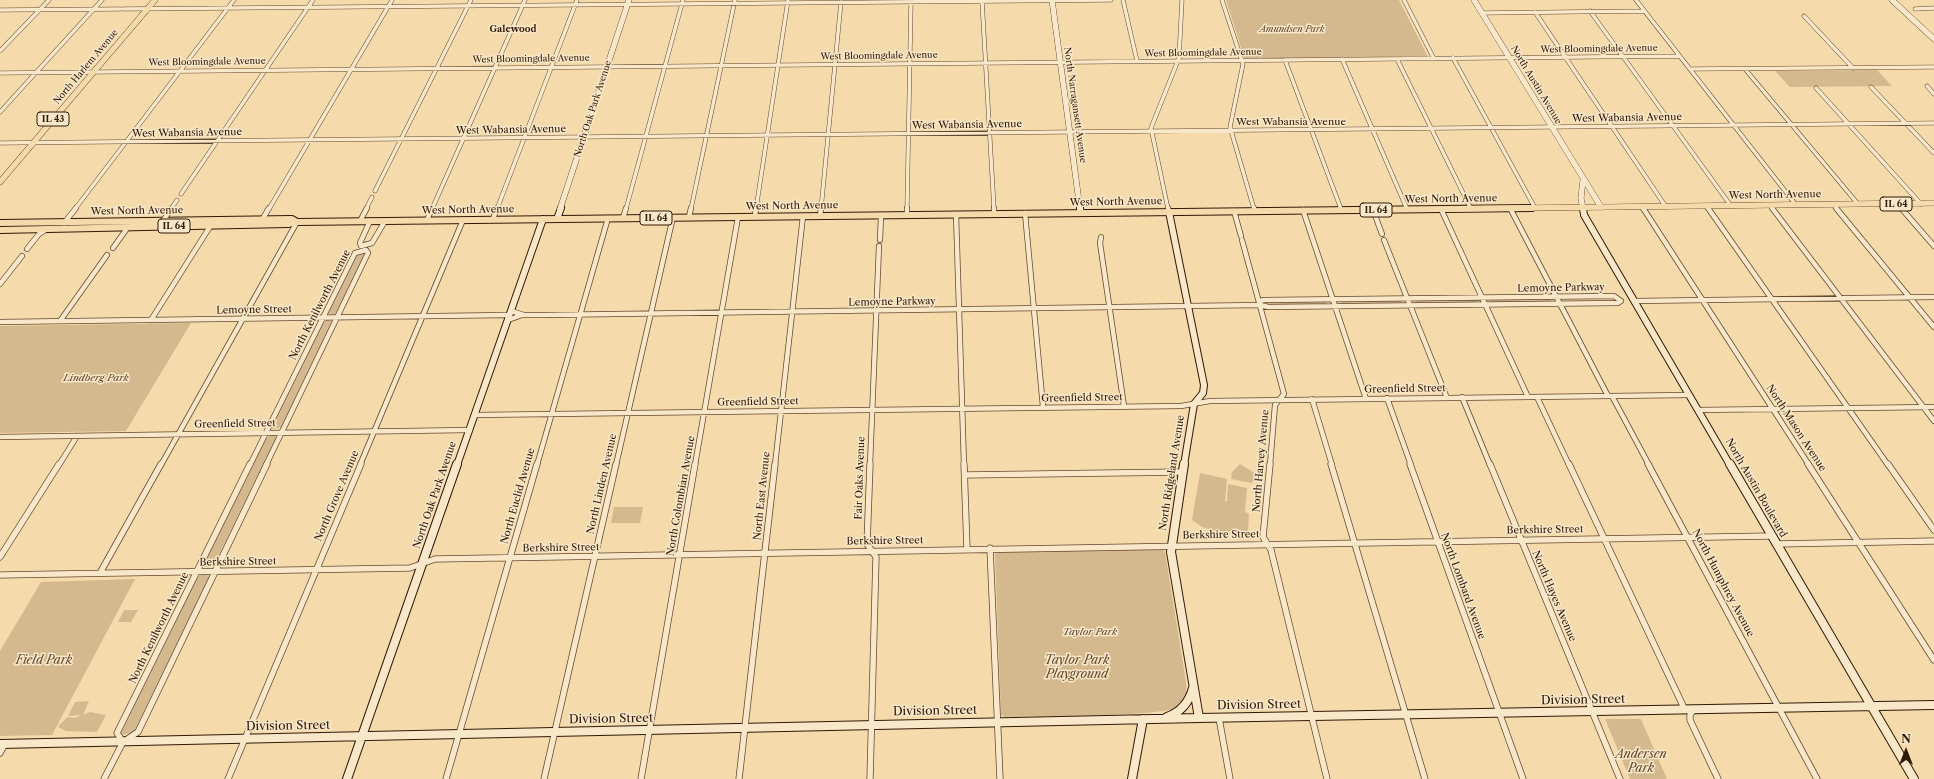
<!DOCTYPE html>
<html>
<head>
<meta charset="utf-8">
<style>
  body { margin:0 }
  #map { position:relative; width:1934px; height:779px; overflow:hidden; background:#f5daab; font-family:"Libre Caslon Text",serif }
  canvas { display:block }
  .north { position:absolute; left:1886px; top:731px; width:40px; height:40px; -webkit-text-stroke:3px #f8e7c8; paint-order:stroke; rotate:0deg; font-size:11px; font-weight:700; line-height:16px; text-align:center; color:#311806 }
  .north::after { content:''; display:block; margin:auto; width:14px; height:18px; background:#311806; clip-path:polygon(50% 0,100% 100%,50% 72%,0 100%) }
</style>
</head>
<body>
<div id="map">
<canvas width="1934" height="779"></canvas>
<div class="north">N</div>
</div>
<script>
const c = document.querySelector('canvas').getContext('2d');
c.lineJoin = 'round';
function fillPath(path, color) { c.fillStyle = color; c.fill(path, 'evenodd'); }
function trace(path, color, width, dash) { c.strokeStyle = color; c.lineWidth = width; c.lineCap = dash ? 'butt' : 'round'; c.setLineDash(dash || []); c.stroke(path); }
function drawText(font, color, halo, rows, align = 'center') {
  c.font = font + ' "Libre Caslon Text",serif'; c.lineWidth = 3; c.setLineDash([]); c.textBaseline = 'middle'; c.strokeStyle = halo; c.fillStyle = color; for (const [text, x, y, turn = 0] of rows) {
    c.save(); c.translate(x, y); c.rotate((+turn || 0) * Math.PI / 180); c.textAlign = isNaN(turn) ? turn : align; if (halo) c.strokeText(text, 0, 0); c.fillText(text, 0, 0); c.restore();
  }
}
fillPath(new Path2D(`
  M1226,0H1399L1428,57L1246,59L1244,57Z
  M1877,70L1892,86L1790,87L1775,71Z
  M364,251L366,253L337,312L333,315L328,314L357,253Z
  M1489,298H1550L1552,302H1491Z
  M1401,299L1402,303L1341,304L1340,300Z
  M1414,299H1475L1477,302L1416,303Z
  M1326,300L1327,304L1266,305L1265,301Z
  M327,320L333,321L282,427L273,429L272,427L323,322Z
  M191,323L126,431L0,433V326Z
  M270,435H275L276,438L214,565L206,567L204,564L266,438Z
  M1240,464L1253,472L1257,480L1251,483L1231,479L1232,472Z
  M1200,473L1227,479L1225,501H1227L1228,484L1247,488L1245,512L1249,514L1248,531H1229L1230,535L1202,527L1192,520Z
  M614,507H643L640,523H611Z
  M1162,549L1165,552L1186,682C1187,691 1186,701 1178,707C1164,717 1031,716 1005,717L1001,715L995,554L998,551Z
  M202,574L210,576L134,732L123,735L121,733L197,577Z
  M135,579L52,735L0,736V651L41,582Z
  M124,610H138L131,622H118Z
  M89,701L83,715L68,716L75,702Z
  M90,712L106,715L97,732L66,731L58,727L67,717L75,718Z
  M1605,719H1641L1667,779H1630Z`), '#d4b98f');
const streetFar2 = new Path2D(`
  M1123,0L1137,61
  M1222,0L1243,64L1230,127L1254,209
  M1404,0L1434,59
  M1636,0L1796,205
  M982,1L994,209
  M122,9L1111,0
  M1915,9L1934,8
  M0,10L120,9
  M1590,11L1731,206
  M1535,12L1666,207
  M1481,13L1644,11
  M1804,16L1853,68
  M0,51L49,0
  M1453,58L1535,208
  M1342,59L1407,209
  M1397,59L1471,209
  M1285,60L1341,209
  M1690,69L1934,67
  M1745,69L1858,204
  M0,73L1680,56
  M1927,86L1934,94
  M1871,87L1934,153
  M1816,88L1921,204
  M0,112L102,0
  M0,143L1934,123
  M375,191L471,0
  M181,194L313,0
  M1898,204L1902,209
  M1770,205L1773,209
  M1834,205L1837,209
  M1707,206L1709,209
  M1643,207L1644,209
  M75,209L234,0
  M171,209L177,200
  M269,209L392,0
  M366,209L372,197
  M432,209L525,0
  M497,209L577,0
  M626,209L683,0
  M691,209L735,0
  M756,209L788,0
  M821,209L841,2
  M907,209L911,2
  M1168,209L1151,128L1179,58L1182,0`);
const streetFar1 = new Path2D(`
  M994,208V214
  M1168,208L1169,212
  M1254,208L1255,211
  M1340,208L1341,210
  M1510,208L1608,396
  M1643,208L1809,465
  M1708,208L1888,465
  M1772,208L1934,421
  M1836,208L1934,327
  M1901,208L1934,246
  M1441,209L1528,397
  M1303,210L1366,399
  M1373,210L1382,234
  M1234,211L1241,236
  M1025,213L1043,407
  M956,214L964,465
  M907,215V208
  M755,216L756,208
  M820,216L821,208
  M689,217L691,208
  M623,218L626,208
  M493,219L497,208
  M262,220L269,208
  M427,220L432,208
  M360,221L367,208
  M370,221L360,243L361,246L372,243L385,221
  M162,222L172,208
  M64,223L76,208
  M1101,237L1100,243L1124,406
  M880,240L881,215
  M1242,240L1284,394L1275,405L1270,465
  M1384,240L1447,398
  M113,248L128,227
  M27,249L39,234L47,229
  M0,284L22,256
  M1614,296L1621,301L1618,303L1268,307L1260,305V301L1264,300Z
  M1634,301L1934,297
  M511,311L524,315H544L1260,305
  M151,320L211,225
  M508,320L522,315
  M60,321L107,255
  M0,322L509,315
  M1612,396L1649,465
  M1462,397L1490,465
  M1537,397L1569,465
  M1387,398L1411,465
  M1312,399L1332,465
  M1698,410L1934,407
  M475,415L1181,406L1210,401L1689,395
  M0,437L470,430
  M59,465L77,436
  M161,465L297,222
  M250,465L355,253L366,250L368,253L266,465
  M360,465L463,220
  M537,465L608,218
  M616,465L673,217
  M695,465L738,217
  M775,465L803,216
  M870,465L879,246`);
const street = new Path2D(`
  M964,464L967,549
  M1270,464L1263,537L1271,550L1327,779
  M1331,464L1425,779
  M1410,464L1523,779
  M1490,464L1620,779
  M1569,464L1685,710
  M1648,464L1817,779
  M1808,464L1934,660
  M1888,464L1934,530
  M965,475L1182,472
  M1776,544L1934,541
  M990,548L1000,779
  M0,557L59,464
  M100,573L161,464
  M0,575L410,568L435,559L1771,536
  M1693,710L1690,715V720L1718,779
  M1219,718L1230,779
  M123,742L117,733L250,464
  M123,742L138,732L267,464
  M0,753L5,744
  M104,779L123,742
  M228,779L361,464
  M446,779L537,464
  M544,779L616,464
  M641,779L695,464
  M739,779L775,464
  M870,779L876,557L867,544L870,464`);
const secondaryFar2 = new Path2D(`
  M1052,0L1080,209
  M1474,0L1601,207
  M1892,0L1934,39
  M560,209L629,0
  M1583,209L1581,198L1583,180`);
const secondaryFar1 = new Path2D(`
  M1080,208L1081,213
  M1583,208L1584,215L1730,465
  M1169,212L1204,385L1203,393L1194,404L1184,465
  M557,219L561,208
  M457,465L543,219`);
const secondary = new Path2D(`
  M1184,464L1171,552L1199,718
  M1730,464L1914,779
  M1167,717C1181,712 1189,703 1193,688
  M0,744L1199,718L1934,705
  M347,779L457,464
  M1132,779L1143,719`);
const primaryFar1 = new Path2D(`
  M0,182L155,0
  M1445,209L1934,203`);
const primary = new Path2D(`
  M0,223L292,219L297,222
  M0,230L288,224L297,222L1532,208`);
trace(streetFar2, '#62482f', 4.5);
trace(streetFar1, '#62482f', 6);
trace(street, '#62482f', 7);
trace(secondaryFar2, '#311806', 6);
trace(secondaryFar1, '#311806', 8);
trace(secondary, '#311806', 10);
trace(primaryFar1, '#311806', 6);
trace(primary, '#311806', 8);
trace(streetFar2, '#f8e7c8', 3.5);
trace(streetFar1, '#f8e7c8', 4.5);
trace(street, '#f8e7c8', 5.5);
trace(secondaryFar2, '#f8e7c8', 5.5);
trace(secondaryFar1, '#f8e7c8', 6);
trace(secondary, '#f8e7c8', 8);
trace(primaryFar1, '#f5daab', 5.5);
trace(primary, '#f5daab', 6);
drawText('bold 9px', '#311806', '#f8e7c8', [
  ["Galewood",513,29]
]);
drawText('italic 9px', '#62482f', '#f8e7c8', [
  ["Amundsen Park",1292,29]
]);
drawText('9px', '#311806', '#f8e7c8', [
  ["West Bloomingdale Avenue",1599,49,-1],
  ["West Bloomingdale Avenue",1203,53,-1],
  ["West Bloomingdale Avenue",879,56,-1],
  ["West Bloomingdale Avenue",531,59,-1],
  ["West Bloomingdale Avenue",207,62,-1],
  ["North Harlem Avenue",86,67,-50],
  ["North Austin Avenue",1536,85,59],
  ["North Narragansett Avenue",1075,105,82],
  ["North Oak Park Avenue",593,109,-72]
]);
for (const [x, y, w] of [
  [53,119,32],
  [1896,204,32],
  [1376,210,32],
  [656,218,32],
  [174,226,32]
]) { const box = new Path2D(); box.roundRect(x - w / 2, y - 7, w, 14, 3); c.fillStyle = '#f8e7c8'; c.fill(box); trace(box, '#311806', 1); }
drawText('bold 9px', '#311806', null, [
  ["IL 43",53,119],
  ["IL 64",1896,204],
  ["IL 64",1376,210],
  ["IL 64",656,218],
  ["IL 64",174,226]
]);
drawText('10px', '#311806', '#f8e7c8', [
  ["West Wabansia Avenue",1627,118,-1],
  ["West Wabansia Avenue",1291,122],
  ["West Wabansia Avenue",967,125,-1],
  ["West Wabansia Avenue",511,130,-1],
  ["West Wabansia Avenue",187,133,-1],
  ["West North Avenue",1775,195,-1],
  ["West North Avenue",1451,199,-1],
  ["West North Avenue",1116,202,-1],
  ["West North Avenue",792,206,-1],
  ["West North Avenue",468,210,-1],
  ["West North Avenue",137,211,-1],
  ["Lemoyne Parkway",1561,288,-1],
  ["Lemoyne Parkway",892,302,-1],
  ["North Kenilworth Avenue",320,305,-63],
  ["Lemoyne Street",254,310,-1],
  ["Greenfield Street",1405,389,-1],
  ["Greenfield Street",1082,398,-1],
  ["Greenfield Street",758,402,-1],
  ["Greenfield Street",235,424,-1],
  ["North Mason Avenue",1796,428,57],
  ["North Harvey Avenue",1261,461,-85],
  ["North Ridgeland Avenue",1172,473,-81],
  ["Fair Oaks Avenue",860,478,-88],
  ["North Linden Avenue",602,484,-77],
  ["North Austin Boulevard",1756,488,60],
  ["North Oak Park Avenue",435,495,-71],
  ["North Grove Avenue",337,496,-67],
  ["North Euclid Avenue",518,496,-74],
  ["North Colombian Avenue",681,496,-80],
  ["North East Avenue",762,496,-84],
  ["Berkshire Street",1545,530,-1],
  ["Berkshire Street",1221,535,-1],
  ["Berkshire Street",885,541,-1],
  ["Berkshire Street",561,548,-1],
  ["Berkshire Street",238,562,-1],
  ["North Humphrey Avenue",1723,583,62],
  ["North Lombard Avenue",1463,586,70],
  ["North Hayes Avenue",1554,596,67],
  ["North Kenilworth Avenue",159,628,-64]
]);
drawText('italic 10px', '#62482f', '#f8e7c8', [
  ["Lindberg Park",96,378],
  ["Taylor Park",1090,632]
]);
drawText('italic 12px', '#62482f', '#f8e7c8', [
  ["Field Park",44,661],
  ["Taylor Park",1077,661],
  ["Playground",1077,675],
  ["Andersen",1641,755],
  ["Park",1641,769]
]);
drawText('12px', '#311806', '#f8e7c8', [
  ["Division Street",1583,700,-1],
  ["Division Street",1259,705,-1],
  ["Division Street",935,711,-1],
  ["Division Street",611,719,-1],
  ["Division Street",288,726,-1]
]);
</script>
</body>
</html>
